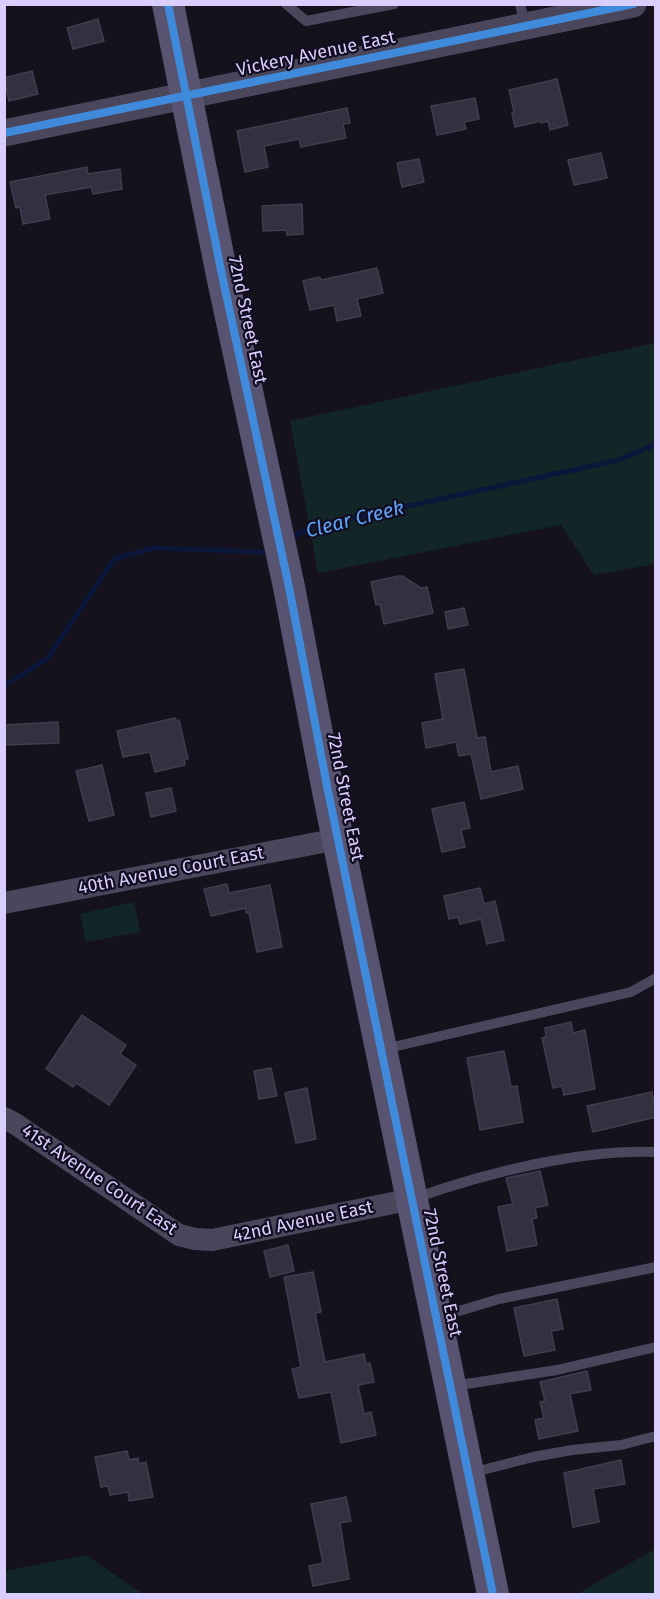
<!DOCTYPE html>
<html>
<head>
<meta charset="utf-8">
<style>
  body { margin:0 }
  #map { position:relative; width:660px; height:1599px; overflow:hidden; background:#15121d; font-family:"Fira Sans",sans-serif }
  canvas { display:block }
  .frame { position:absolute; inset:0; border:6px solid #d9cefe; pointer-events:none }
</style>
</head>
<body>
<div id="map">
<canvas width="660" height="1599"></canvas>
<div class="frame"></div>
</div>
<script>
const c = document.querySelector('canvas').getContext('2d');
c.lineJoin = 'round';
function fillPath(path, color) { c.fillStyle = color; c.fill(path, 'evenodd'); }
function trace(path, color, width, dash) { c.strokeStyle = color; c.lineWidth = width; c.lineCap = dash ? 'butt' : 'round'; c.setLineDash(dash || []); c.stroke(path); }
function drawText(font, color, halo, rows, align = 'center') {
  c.font = font + ' "Fira Sans",sans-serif'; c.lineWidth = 4.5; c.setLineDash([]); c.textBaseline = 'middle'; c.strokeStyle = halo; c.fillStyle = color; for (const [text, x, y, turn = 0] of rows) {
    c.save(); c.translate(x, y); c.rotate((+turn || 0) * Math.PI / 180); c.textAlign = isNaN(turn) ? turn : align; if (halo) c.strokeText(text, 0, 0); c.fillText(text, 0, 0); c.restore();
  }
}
fillPath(new Path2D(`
  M655,343V564L594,575L561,525L318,573L290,421Z
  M134,902L140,932L86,942L80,914Z
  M655,1549V1594H577Z
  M86,1555L143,1594H5V1571Z`), '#122628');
trace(new Path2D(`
  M289,539L312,527L619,460L656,444
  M4,686L47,659L114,559L154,548L263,552L270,549`), '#0b173a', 5);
const building = new Path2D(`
  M98,19L104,41L73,49L67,28Z
  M32,71L38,94L9,101L4,78Z
  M557,79L568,125L550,130L548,121L541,123V121L515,127L512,113L514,112L509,90Z
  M475,98L479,119L464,122L466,129L437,135L431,106Z
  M347,108L350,123L343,124L346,138L301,147L299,139L264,146L268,167L245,172L237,131Z
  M601,153L607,178L574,185L568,160Z
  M419,159L424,182L402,187L397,163Z
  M87,167L88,174L120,169L122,189L93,194L91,187L45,195L50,219L23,224L20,207L16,208L10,182Z
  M302,204L303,234L287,235L286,230L263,231L262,206Z
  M377,268L383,293L357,299L361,316L337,321L334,305L310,310L303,281L320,277L321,280Z
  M399,576H402L421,588L427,587L433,613L384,624L380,604L376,605L371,582Z
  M464,608L468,625L448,629L445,612Z
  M464,669L477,738L485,737L491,772L518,766L523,789L481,799L471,754L459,756L456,742L426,748L422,723L443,719L435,674Z
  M175,718V721L179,720L188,759L184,760L185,765L155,772L150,752L123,757L117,731Z
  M58,722L59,743L4,745V725Z
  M102,765L114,815L89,821L76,771Z
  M171,788L176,811L151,817L146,793Z
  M464,802L470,828L461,830L465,847L442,852L432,809Z
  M227,884L229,893L270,885L282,947L257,952L249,912L246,913V908L211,916L204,889Z
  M480,888L484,904L495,901L504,940L487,944L481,919L460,924L458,917L449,919L444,896Z
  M82,1015L126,1045L120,1054L136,1065L109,1105L76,1083L73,1087L46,1069Z
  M571,1022L573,1033L585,1030L595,1089L564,1095L562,1086L553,1088L542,1038L546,1037L545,1028Z
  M504,1051L511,1087L517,1086L523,1122L480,1130L467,1058Z
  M271,1068L277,1096L259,1099L254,1071Z
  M307,1088L316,1139L296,1143L285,1093Z
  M652,1092L656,1117L593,1132L587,1106Z
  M540,1171L548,1205L535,1208L537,1218L532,1219L537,1245L507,1251L498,1207L513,1204L506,1178Z
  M288,1245L294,1271L270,1277L264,1251Z
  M313,1272L321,1312L315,1313L325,1362L364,1354L366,1364L370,1363L374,1382L358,1385L364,1414L371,1412L376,1435L341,1443L331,1392L299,1398L292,1369L301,1367L284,1277Z
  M557,1299L563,1329L551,1331L555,1350L524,1356L514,1308Z
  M587,1371L591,1390L570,1394L578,1431L539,1439L535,1420L544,1418L540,1402L545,1401L540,1382Z
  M127,1451L129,1460L138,1458L139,1464L146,1462L153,1497L129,1501L128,1492L110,1495L108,1486L101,1487L95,1457Z
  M621,1460L625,1484L593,1489L599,1522L573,1527L564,1473Z
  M346,1497L351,1521L340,1523L349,1579L313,1586L309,1566L323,1563L311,1504Z`);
fillPath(building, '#33303f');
trace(building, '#423c50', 1.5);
trace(new Path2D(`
  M286,4L306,21L394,4
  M520,4L525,25
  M384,1049L631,992L656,978
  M415,1198C486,1173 580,1149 656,1152
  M439,1317L499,1299L656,1267
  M453,1386L557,1370L656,1347
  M471,1473L533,1457L572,1450L621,1445L656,1436`), '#4a475d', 10);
trace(new Path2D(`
  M4,903L338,839
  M4,1118L14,1123L179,1235L195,1239L212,1240L412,1199`), '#4a475d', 22);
trace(new Path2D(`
  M4,133L633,4`), '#4a475d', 27);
trace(new Path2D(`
  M168,4L222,275L289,587L328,791L493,1594`), '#575370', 32);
trace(new Path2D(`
  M168,4L222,275L289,587L328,791L493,1594
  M4,133L633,4`), '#408adc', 8);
drawText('18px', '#d9cefe', '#130d21', [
  ["Vickery Avenue East",316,54,-12],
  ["72nd Street East",247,320,78],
  ["72nd Street East",345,797,79],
  ["40th Avenue Court East",171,871,-11],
  ["41st Avenue Court East",99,1180,34],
  ["42nd Avenue East",303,1222,-12],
  ["72nd Street East",442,1273,78]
]);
drawText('italic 20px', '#5fa3fb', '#130d21', [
  ["Clear Creek",355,520,-14]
]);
</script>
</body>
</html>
